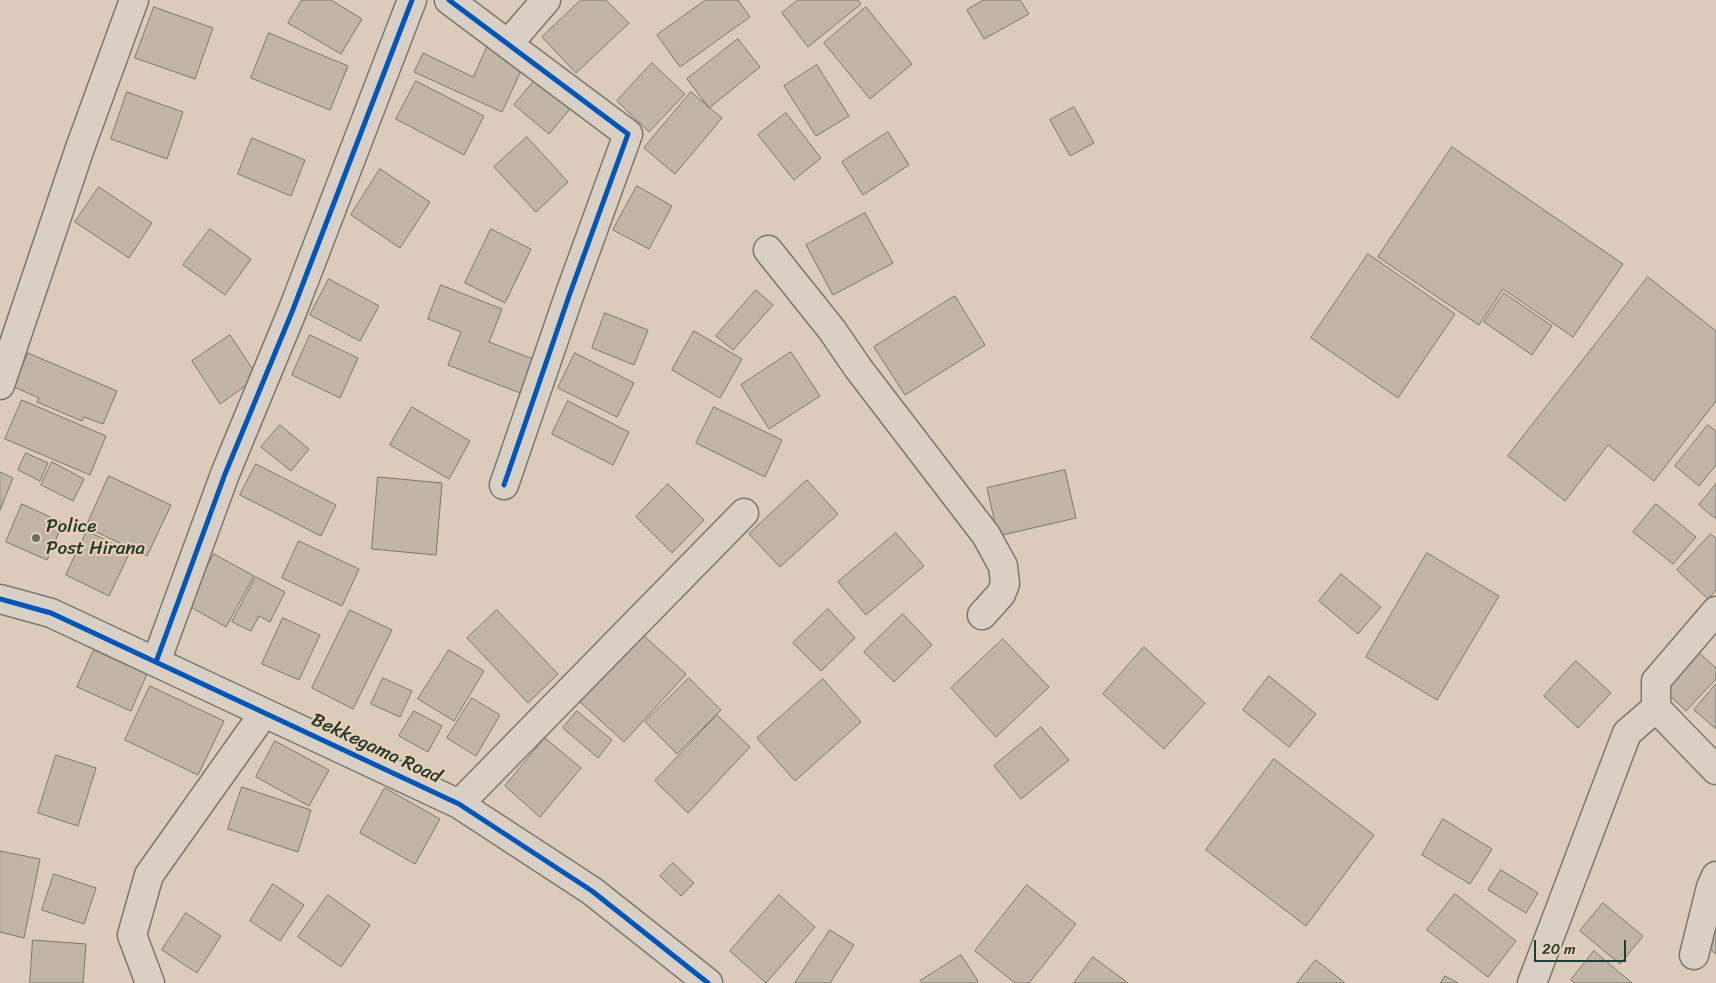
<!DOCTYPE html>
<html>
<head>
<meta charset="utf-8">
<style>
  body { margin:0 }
  #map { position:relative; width:1716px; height:983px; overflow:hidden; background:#dccbba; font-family:Sriracha,sans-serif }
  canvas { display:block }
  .scale { position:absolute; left:1534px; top:940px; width:92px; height:22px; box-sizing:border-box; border:2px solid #1f3d34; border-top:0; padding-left:6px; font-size:15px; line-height:18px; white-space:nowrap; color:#1f3d34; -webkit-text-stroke:4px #edcfb3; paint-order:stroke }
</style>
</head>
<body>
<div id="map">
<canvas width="1716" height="983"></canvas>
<div class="scale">20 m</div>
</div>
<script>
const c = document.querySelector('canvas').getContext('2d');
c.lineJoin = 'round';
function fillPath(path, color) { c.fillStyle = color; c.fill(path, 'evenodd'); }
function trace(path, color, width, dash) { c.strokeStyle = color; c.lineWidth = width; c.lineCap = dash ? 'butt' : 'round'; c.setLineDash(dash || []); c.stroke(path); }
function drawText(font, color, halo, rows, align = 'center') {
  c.font = font + ' Sriracha,sans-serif'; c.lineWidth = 4; c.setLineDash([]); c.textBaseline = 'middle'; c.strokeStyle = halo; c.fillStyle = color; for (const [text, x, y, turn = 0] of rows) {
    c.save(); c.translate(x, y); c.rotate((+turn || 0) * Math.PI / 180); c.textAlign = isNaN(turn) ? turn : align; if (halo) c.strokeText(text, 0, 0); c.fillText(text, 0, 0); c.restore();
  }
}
const building = new Path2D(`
  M302,0H331L362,19L341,54L288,23Z
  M581,0H606L629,23L576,73L542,37Z
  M706,0H738L750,17L680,67L657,35Z
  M798,0H858L861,4L808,47L782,13Z
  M984,0H1020L1029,14L984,39L967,10Z
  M154,7L213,28L195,79L135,58Z
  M866,7L912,64L870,99L824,43Z
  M269,33L348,66L330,110L251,78Z
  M738,39L760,67L709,108L687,79Z
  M488,45L525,62L502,112L414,72L423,53L473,77Z
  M652,63L685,94L649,132L617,101Z
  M817,65L849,116L816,136L784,86Z
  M540,74L575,103L549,134L514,105Z
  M416,81L484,116L464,155L396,119Z
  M127,92L183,112L167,159L111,139Z
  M691,92L722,118L675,174L644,148Z
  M1074,107L1094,143L1070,156L1050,120Z
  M786,113L821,158L794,180L758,135Z
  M888,132L909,165L863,195L842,162Z
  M527,137L568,182L536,212L494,167Z
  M252,138L305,160L291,196L238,174Z
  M1452,147L1623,264L1573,337L1503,289L1479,325L1378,257Z
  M380,169L430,202L400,248L351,215Z
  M637,186L672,206L649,249L613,230Z
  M99,187L152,223L129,258L75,222Z
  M865,213L893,263L833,295L806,245Z
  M210,229L251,259L225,295L183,265Z
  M491,229L531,249L505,303L465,283Z
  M1368,254L1455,314L1398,398L1311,338Z
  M1648,277L1716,331V401L1654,481L1608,445L1565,501L1508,456Z
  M329,279L379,306L360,341L310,315Z
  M441,285L502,309L489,342L533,359L520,393L448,365L461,332L428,319Z
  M756,290L773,305L733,350L716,336Z
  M1504,293L1552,326L1532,355L1484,322Z
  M955,296L985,345L905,395L874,347Z
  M605,313L648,330L634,365L592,348Z
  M694,331L742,359L720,398L672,370Z
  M230,335L258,377L220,404L192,361Z
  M310,335L358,358L340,398L292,375Z
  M791,352L820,396L769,429L741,385Z
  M28,353L117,391L103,424L84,417L82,421L37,402L39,398L14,387Z
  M575,353L634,383L617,417L558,388Z
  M22,400L106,436L90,475L5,439Z
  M568,401L629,432L613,465L552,434Z
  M412,407L470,441L449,479L390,445Z
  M714,407L782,440L765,477L696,443Z
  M280,425L309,449L291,471L261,447Z
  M1708,425L1716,431V465L1699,486L1675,466Z
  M26,453L48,463L40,481L18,470Z
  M52,462L84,479L73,501L41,485Z
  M256,464L336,505L321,536L240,495Z
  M1065,470L1076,518L998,536L987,488Z
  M0,472L13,478L0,510Z
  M109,476L171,505L147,556L86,527Z
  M378,477L442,483L436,555L372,549Z
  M807,480L838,514L780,567L749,534Z
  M668,484L704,520L672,553L636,517Z
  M1716,484V519L1699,505Z
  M22,504L63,523L47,560L6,542Z
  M1656,504L1696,537L1673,564L1633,532Z
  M87,531L130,552L109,596L66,575Z
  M896,533L924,566L866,615L838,582Z
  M1711,534L1716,539V590L1708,599L1677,570Z
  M299,541L359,569L342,606L282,578Z
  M1427,553L1499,596L1437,700L1366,657Z
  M214,554L254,576L226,627L187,605Z
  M1341,574L1381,607L1358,634L1319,601Z
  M256,577L285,592L270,622L259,616L251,631L232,622Z
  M828,609L855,638L821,671L793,643Z
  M350,610L392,630L353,709L312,688Z
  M497,610L558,674L528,703L467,638Z
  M903,614L932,645L894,682L864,652Z
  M283,618L320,635L299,680L262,664Z
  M642,634L686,674L624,742L580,702Z
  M1003,639L1049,687L996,737L951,688Z
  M1144,647L1205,703L1164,749L1103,694Z
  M1695,649L1716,668V679L1686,711L1660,686Z
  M94,650L147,674L131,711L77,687Z
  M449,650L484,671L454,721L418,699Z
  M1576,661L1611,693L1578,728L1544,696Z
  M1269,676L1316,714L1289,747L1243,710Z
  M383,678L412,691L400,717L371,704Z
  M689,678L721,710L677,754L645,722Z
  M823,679L861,722L795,781L757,738Z
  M1716,684V729L1694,710Z
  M150,686L224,721L198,775L125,740Z
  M472,698L500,715L476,756L447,738Z
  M414,711L442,726L428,752L399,736Z
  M577,711L612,740L598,758L563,728Z
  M717,715L750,747L688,813L655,781Z
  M1041,727L1069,760L1021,799L994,766Z
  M545,738L581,768L540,817L505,786Z
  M275,741L329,770L309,806L256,777Z
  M56,755L96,768L78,826L38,813Z
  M1274,759L1374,835L1306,926L1206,850Z
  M242,787L311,810L298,852L228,829Z
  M385,788L440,819L415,864L360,833Z
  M1443,819L1492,849L1470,884L1422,855Z
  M0,851L40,859L24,938L0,932Z
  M673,863L694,883L681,896L660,876Z
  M1501,870L1538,893L1526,913L1488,890Z
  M54,874L96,888L84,924L42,910Z
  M273,884L304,905L280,941L250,921Z
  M1027,885L1076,924L1029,983H1015L975,951Z
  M1455,894L1516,941L1488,977L1427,930Z
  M328,895L370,925L341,967L298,937Z
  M779,895L815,927L766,983L730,951Z
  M1603,903L1643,936L1620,964L1580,931Z
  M186,913L221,936L197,973L162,950Z
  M1716,929V954L1704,944Z
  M830,930L854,945L830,983H795Z
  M33,940L86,944L83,983H30Z
  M1594,951L1632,983H1575L1571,980Z
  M961,955L978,981L976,983H922L920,981Z
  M1093,957L1128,983H1074Z
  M1316,960L1345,983H1297Z
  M1445,976L1458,983H1441Z`);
fillPath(building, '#c0b5a6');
trace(building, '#7a776e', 1);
const minor = new Path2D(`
  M449,0L628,134L569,296L504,485
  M508,44L546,0
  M768,250L832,330L858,368L986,535L1003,566L1005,584L1001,594L982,615
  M0,385L80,148L134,0
  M0,599L51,613L459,804L592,891L708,983
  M1716,611L1656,681V708L1716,770
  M156,662L225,474L292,312L412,0
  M459,804L744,513
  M1694,955L1711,887L1716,876
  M150,983L132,935L149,875L264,713
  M1532,983L1627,733L1656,708`);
trace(minor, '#7a776e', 31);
trace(minor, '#dacfc4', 28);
trace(new Path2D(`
  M449,0L628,134L569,296L504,485
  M0,599L51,613L459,804L592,891L708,983
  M156,662L225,474L292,312L412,0`), '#0057b8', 5);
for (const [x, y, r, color] of [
  [36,538,5,"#616f63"]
]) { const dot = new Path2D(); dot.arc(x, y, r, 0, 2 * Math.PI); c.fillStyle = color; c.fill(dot); trace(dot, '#edcfb3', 2); }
drawText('19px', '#1f3d34', '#edcfb3', [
  ["Police",46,527],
  ["Post Hirana",46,549]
], 'left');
drawText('19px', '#1f3d34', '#edcfb3', [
  ["Bekkegama Road",376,749,25]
]);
</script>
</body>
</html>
